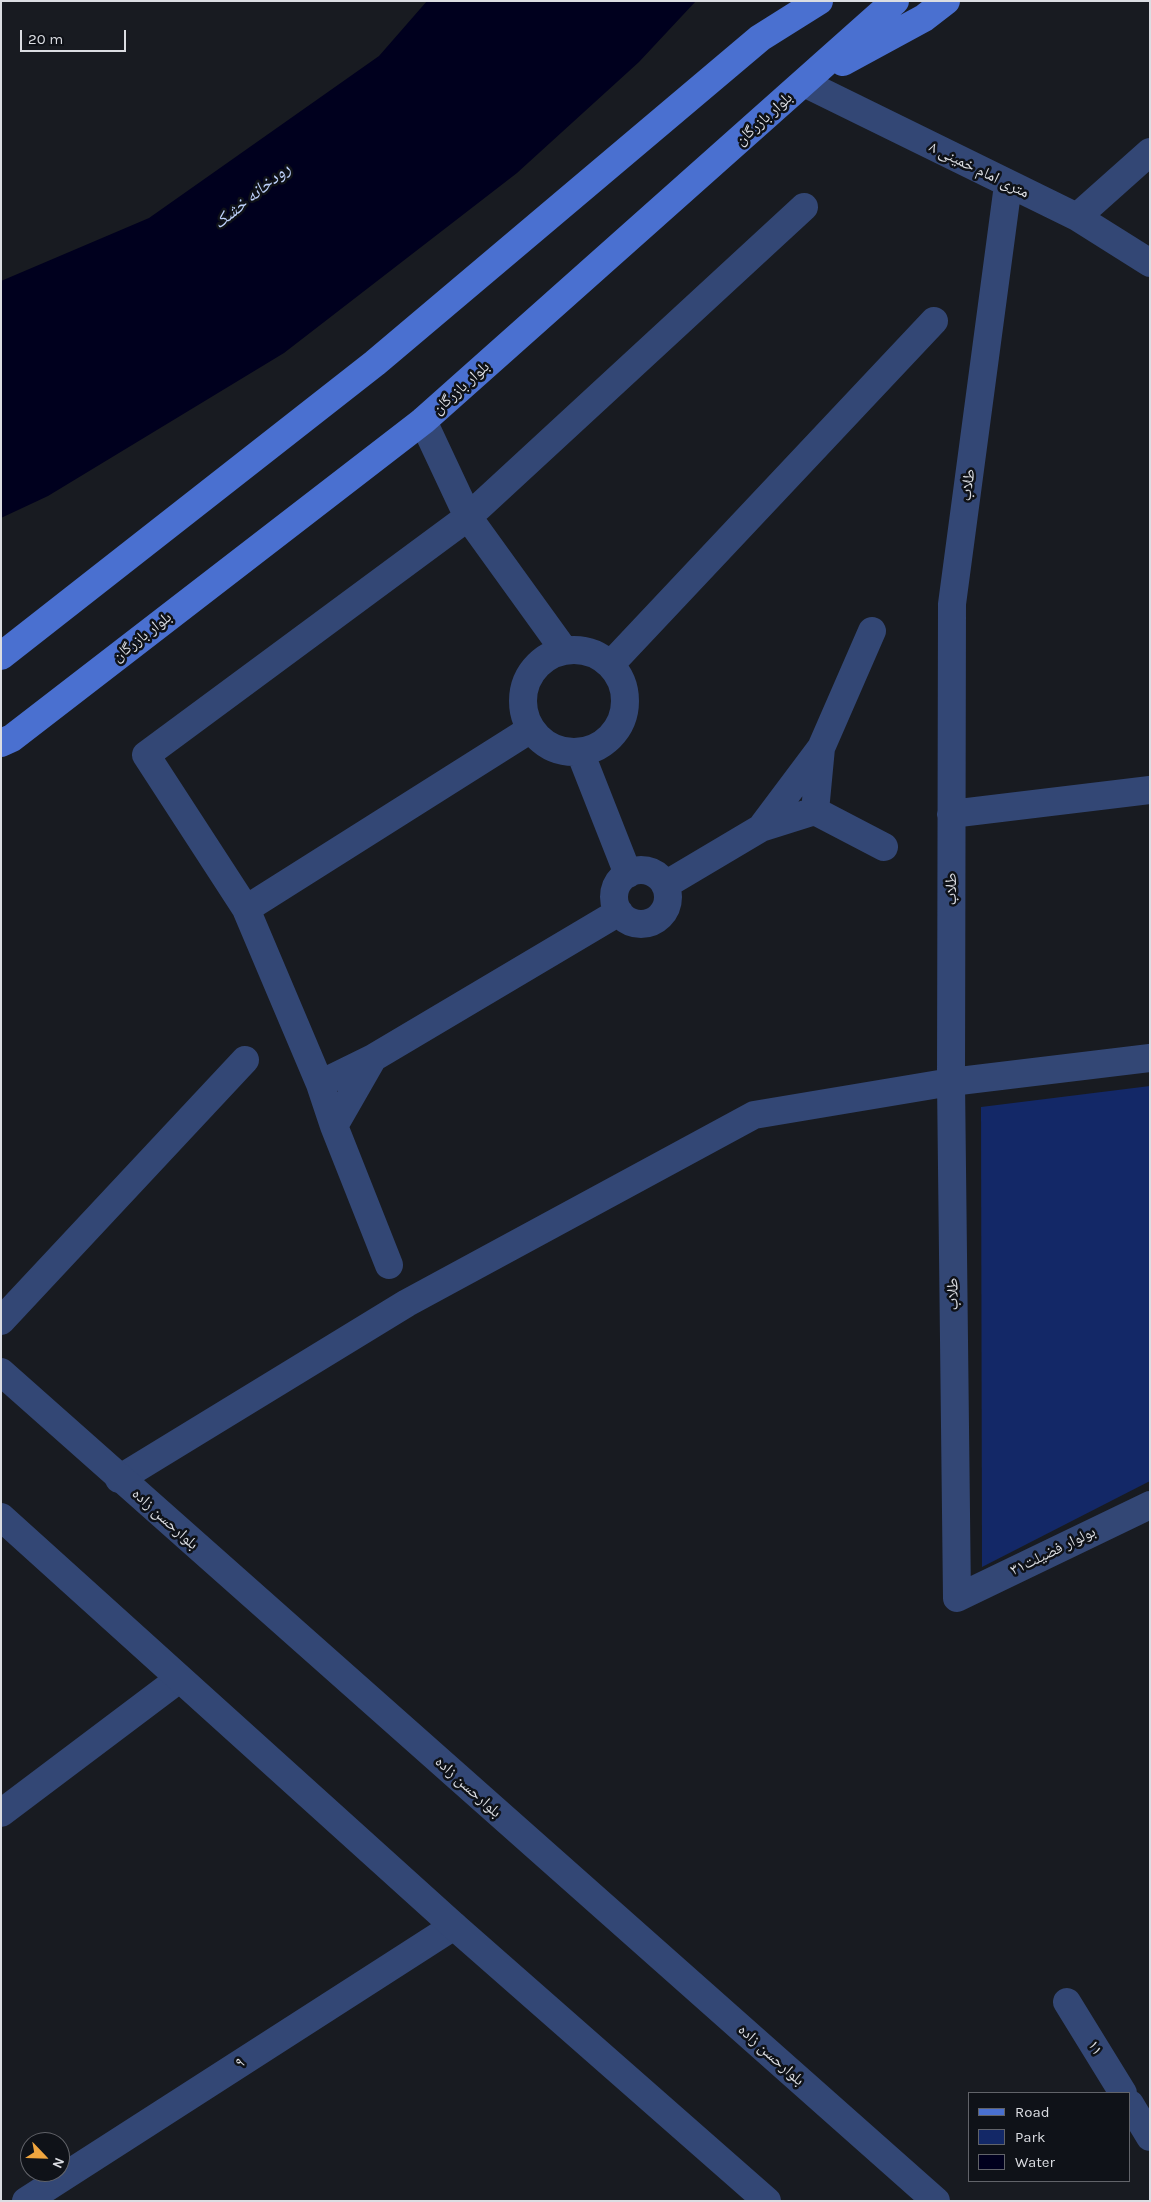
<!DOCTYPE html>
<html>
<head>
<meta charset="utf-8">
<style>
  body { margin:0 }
  #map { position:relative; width:1151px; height:2202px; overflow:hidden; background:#181b21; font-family:Karla,sans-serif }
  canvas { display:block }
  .frame { position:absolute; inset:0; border:2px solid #dbdde2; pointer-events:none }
  .legend { position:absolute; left:968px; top:2092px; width:162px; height:90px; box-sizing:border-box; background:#0f1218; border:1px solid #616369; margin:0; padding:6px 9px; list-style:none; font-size:15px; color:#dbdde2 }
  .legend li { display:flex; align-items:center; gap:10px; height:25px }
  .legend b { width:25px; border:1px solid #616369 }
  .north { position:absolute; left:20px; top:2132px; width:50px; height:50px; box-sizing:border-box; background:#0f1218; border:1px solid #616369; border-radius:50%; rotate:114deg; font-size:14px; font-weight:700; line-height:20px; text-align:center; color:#dbdde2 }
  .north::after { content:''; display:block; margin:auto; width:18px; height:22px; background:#f0a63f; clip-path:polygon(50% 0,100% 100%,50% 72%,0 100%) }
  .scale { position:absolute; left:20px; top:30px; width:106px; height:22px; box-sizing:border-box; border:2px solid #dbdde2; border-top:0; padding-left:6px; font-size:15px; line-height:18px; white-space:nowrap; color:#dbdde2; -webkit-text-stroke:4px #0f1218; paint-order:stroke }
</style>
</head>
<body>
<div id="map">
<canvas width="1151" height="2202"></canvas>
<div class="frame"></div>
<ul class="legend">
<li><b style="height:6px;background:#4a70d0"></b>Road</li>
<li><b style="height:14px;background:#132867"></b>Park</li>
<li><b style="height:14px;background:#00001e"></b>Water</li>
</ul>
<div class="north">N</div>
<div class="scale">20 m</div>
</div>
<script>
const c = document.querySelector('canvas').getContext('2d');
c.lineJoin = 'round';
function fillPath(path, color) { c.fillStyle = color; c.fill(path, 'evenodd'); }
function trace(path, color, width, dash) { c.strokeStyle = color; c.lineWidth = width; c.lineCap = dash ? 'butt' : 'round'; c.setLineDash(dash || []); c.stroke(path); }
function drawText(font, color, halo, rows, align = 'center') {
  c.font = font + ' Karla,"Noto Naskh Arabic",sans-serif'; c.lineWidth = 5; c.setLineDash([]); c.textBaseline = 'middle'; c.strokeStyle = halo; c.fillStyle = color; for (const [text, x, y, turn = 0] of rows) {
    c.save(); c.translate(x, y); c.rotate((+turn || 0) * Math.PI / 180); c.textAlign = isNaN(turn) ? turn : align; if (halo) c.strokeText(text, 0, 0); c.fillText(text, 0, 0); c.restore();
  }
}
fillPath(new Path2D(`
  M1150,1086V1481L982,1567L981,1107Z`), '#132867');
fillPath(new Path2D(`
  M427,1H696L639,62L517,173L284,353L48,496L1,518V281L149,218L379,56Z`), '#00001e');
trace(new Path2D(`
  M804,83L1077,217L1150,263
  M1008,185L952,604L951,1082L957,1598L1150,1505
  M1077,217L1150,152
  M423,421L468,517L564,650
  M523 701a51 51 0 1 1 102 0a51 51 0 1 1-102 0Z
  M611,664L934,321
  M580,752L628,874
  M815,811L821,748
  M951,814L1150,790
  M761,828L815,811L884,847
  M614 897a27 27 0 1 1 54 0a27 27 0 1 1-54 0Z
  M665,885L761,828L821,748L872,631
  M246,909L531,729
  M320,1084L373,1058L619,912
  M334,1126L373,1058
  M389,1265L334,1126L320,1084L246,909L146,755L468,517L804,207
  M1,1321L245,1060
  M119,1479L407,1303L754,1115L951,1082L1150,1058
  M1,1813L179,1679
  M1067,2002L1123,2093
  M1130,2104L1150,2137
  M26,2201L454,1926`), '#334775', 28);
trace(new Path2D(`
  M1,1372L936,2201
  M1,1517L454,1926L767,2201`), '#334775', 28);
trace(new Path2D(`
  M843,62L924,18L946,1
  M1,656L375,363L760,38L819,1
  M1,743L12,738L423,421L895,1`), '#4a70d0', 28);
drawText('16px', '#dbdde2', '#0f1218', [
  ["بلوار بازرگان",764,119,-42],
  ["۸ متری امام خمینی",979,170,26],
  ["بلوار بازرگان",461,388,-42],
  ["طلاب",968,485,-82],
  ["بلوار بازرگان",142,637,-38],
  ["طلاب",951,889,-90],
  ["طلاب",953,1294,-91],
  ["بلوارحسن زاده",165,1519,42],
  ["بولوار فضیلت۳۱",1053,1551,-26],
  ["بلوارحسن زاده",468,1787,42],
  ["۱۱",1095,2048,59],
  ["بلوارحسن زاده",771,2055,42],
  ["۹",240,2063,-33]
]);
drawText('italic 18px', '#bed1fa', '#0f1218', [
  ["رودخانه خشک",252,196,-39]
]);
</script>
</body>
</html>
